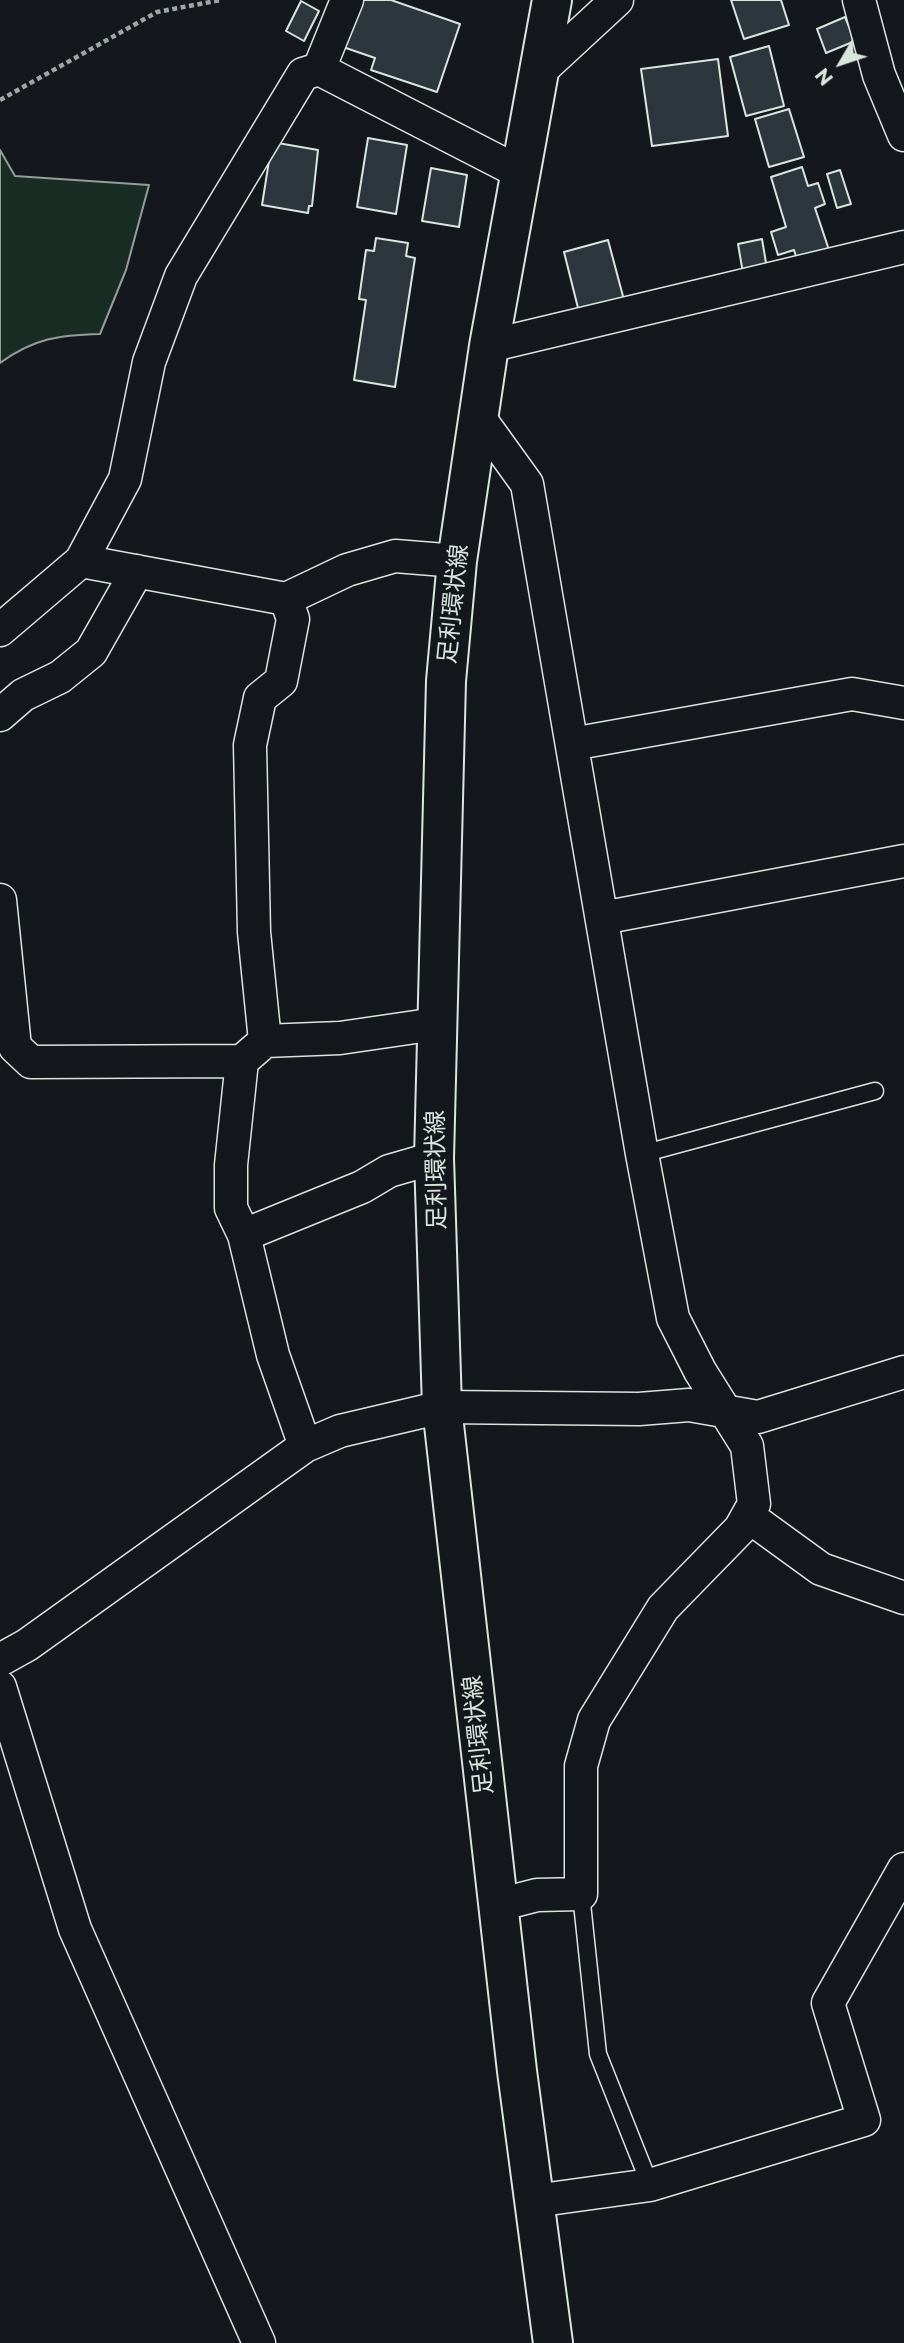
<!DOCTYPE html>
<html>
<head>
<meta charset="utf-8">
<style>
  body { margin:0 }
  #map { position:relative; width:904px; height:2343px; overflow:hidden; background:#14181c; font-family:Montserrat,sans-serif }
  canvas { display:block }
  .north { position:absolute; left:806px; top:28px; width:70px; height:70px; -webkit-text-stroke:5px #14181c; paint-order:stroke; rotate:231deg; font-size:19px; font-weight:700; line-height:28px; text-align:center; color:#d8e6dc }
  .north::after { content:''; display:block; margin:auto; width:24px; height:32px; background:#d8e6dc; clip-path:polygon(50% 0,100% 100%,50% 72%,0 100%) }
</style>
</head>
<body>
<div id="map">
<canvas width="904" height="2343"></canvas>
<div class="north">N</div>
</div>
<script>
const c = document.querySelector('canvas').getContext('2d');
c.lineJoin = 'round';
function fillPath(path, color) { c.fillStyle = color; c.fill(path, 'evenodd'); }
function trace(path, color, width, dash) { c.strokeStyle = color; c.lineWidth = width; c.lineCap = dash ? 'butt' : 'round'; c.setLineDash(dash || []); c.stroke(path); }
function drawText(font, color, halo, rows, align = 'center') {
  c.font = font + ' Montserrat,"Noto Sans JP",sans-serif'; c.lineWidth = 5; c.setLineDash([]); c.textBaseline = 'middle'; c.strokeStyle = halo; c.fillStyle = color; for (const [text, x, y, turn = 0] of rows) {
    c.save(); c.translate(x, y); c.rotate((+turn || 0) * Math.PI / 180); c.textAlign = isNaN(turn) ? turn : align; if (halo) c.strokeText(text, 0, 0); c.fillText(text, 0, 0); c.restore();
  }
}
const green = new Path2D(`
  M0,150L15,176L149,185L126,270L100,334C60,335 34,338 0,363Z`);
fillPath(green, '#1a2d24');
trace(green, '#939e99', 2);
const building = new Path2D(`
  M359,0H391L460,24L437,92L371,70L375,58L343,47Z
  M731,0H781L789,25L744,39Z
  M301,1L319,11L304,41L286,31Z
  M845,17L855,41L826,53L817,29Z
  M769,46L784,106L746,116L730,57Z
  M718,59L728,136L652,146L641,69Z
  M789,109L804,157L769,167L755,119Z
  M368,138L407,145L396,214L357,207Z
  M272,142L318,150L312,206H309L308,213L262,205Z
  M802,167L808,186L818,183L825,204L815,208L830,253L798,263L794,250L778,255L771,232L786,227L771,177Z
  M431,168L467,175L459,227L422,221Z
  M840,170L851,204L837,208L827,174Z
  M376,238L408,243L406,256L415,258L395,387L354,380L366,300L359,299L366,250L374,251Z
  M762,239L768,275L744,279L738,244Z
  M608,240L624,300L579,312L564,252Z`);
fillPath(building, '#2c363c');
trace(building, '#d8e6dc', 2);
const service = new Path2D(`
  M642,1154L875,1091
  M581,1894L598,2054L650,2185`);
const minor = new Path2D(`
  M347,0L319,69L519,172
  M859,0L879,75L904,135
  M538,73L617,0
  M489,346L904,247
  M478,416L527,484L642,1154L673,1318L700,1371L747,1446L754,1504L740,1529L663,1608L594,1720L581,1766V1894L537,1895L498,1905
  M81,561L286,599L347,570L395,556L457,561
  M286,599L293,619L281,681L260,698L250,745L254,932L265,1041L242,1061L231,1165V1208L244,1235L273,1355L305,1446
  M0,630L81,561L125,479L149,362L181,276L303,74L319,69
  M0,715L23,695L60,677L91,652L137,571
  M572,744L852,694L904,703
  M0,900L15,1047L31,1062L242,1061
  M602,918L904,861
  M265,1041L340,1038L436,1024
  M244,1235L362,1187L389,1171L434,1158
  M748,1516L821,1569L904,1598
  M0,1660L27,1645L305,1446L340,1431L442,1407L639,1409L689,1405L758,1417L904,1372
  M0,1687L75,1929L259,2343
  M534,2201L650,2185L864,2120L828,2003L904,1869`);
const primary = new Path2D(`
  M552,0L489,346L457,561L446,681L434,1158L442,1407L517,2071L553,2343`);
trace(service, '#d8e6dc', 19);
trace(minor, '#d8e6dc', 35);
trace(primary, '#d8e6dc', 42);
trace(new Path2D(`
  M0,100L157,12L221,0`), '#9da8a2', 4.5, [5, 3.5]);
trace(service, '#14181c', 16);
trace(minor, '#14181c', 32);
trace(primary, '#14181c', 38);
drawText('24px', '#d8e6dc', '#14181c', [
  ["足利環状線",454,604,-84],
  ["足利環状線",437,1170,-91],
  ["足利環状線",479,1735,-96]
]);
</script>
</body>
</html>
